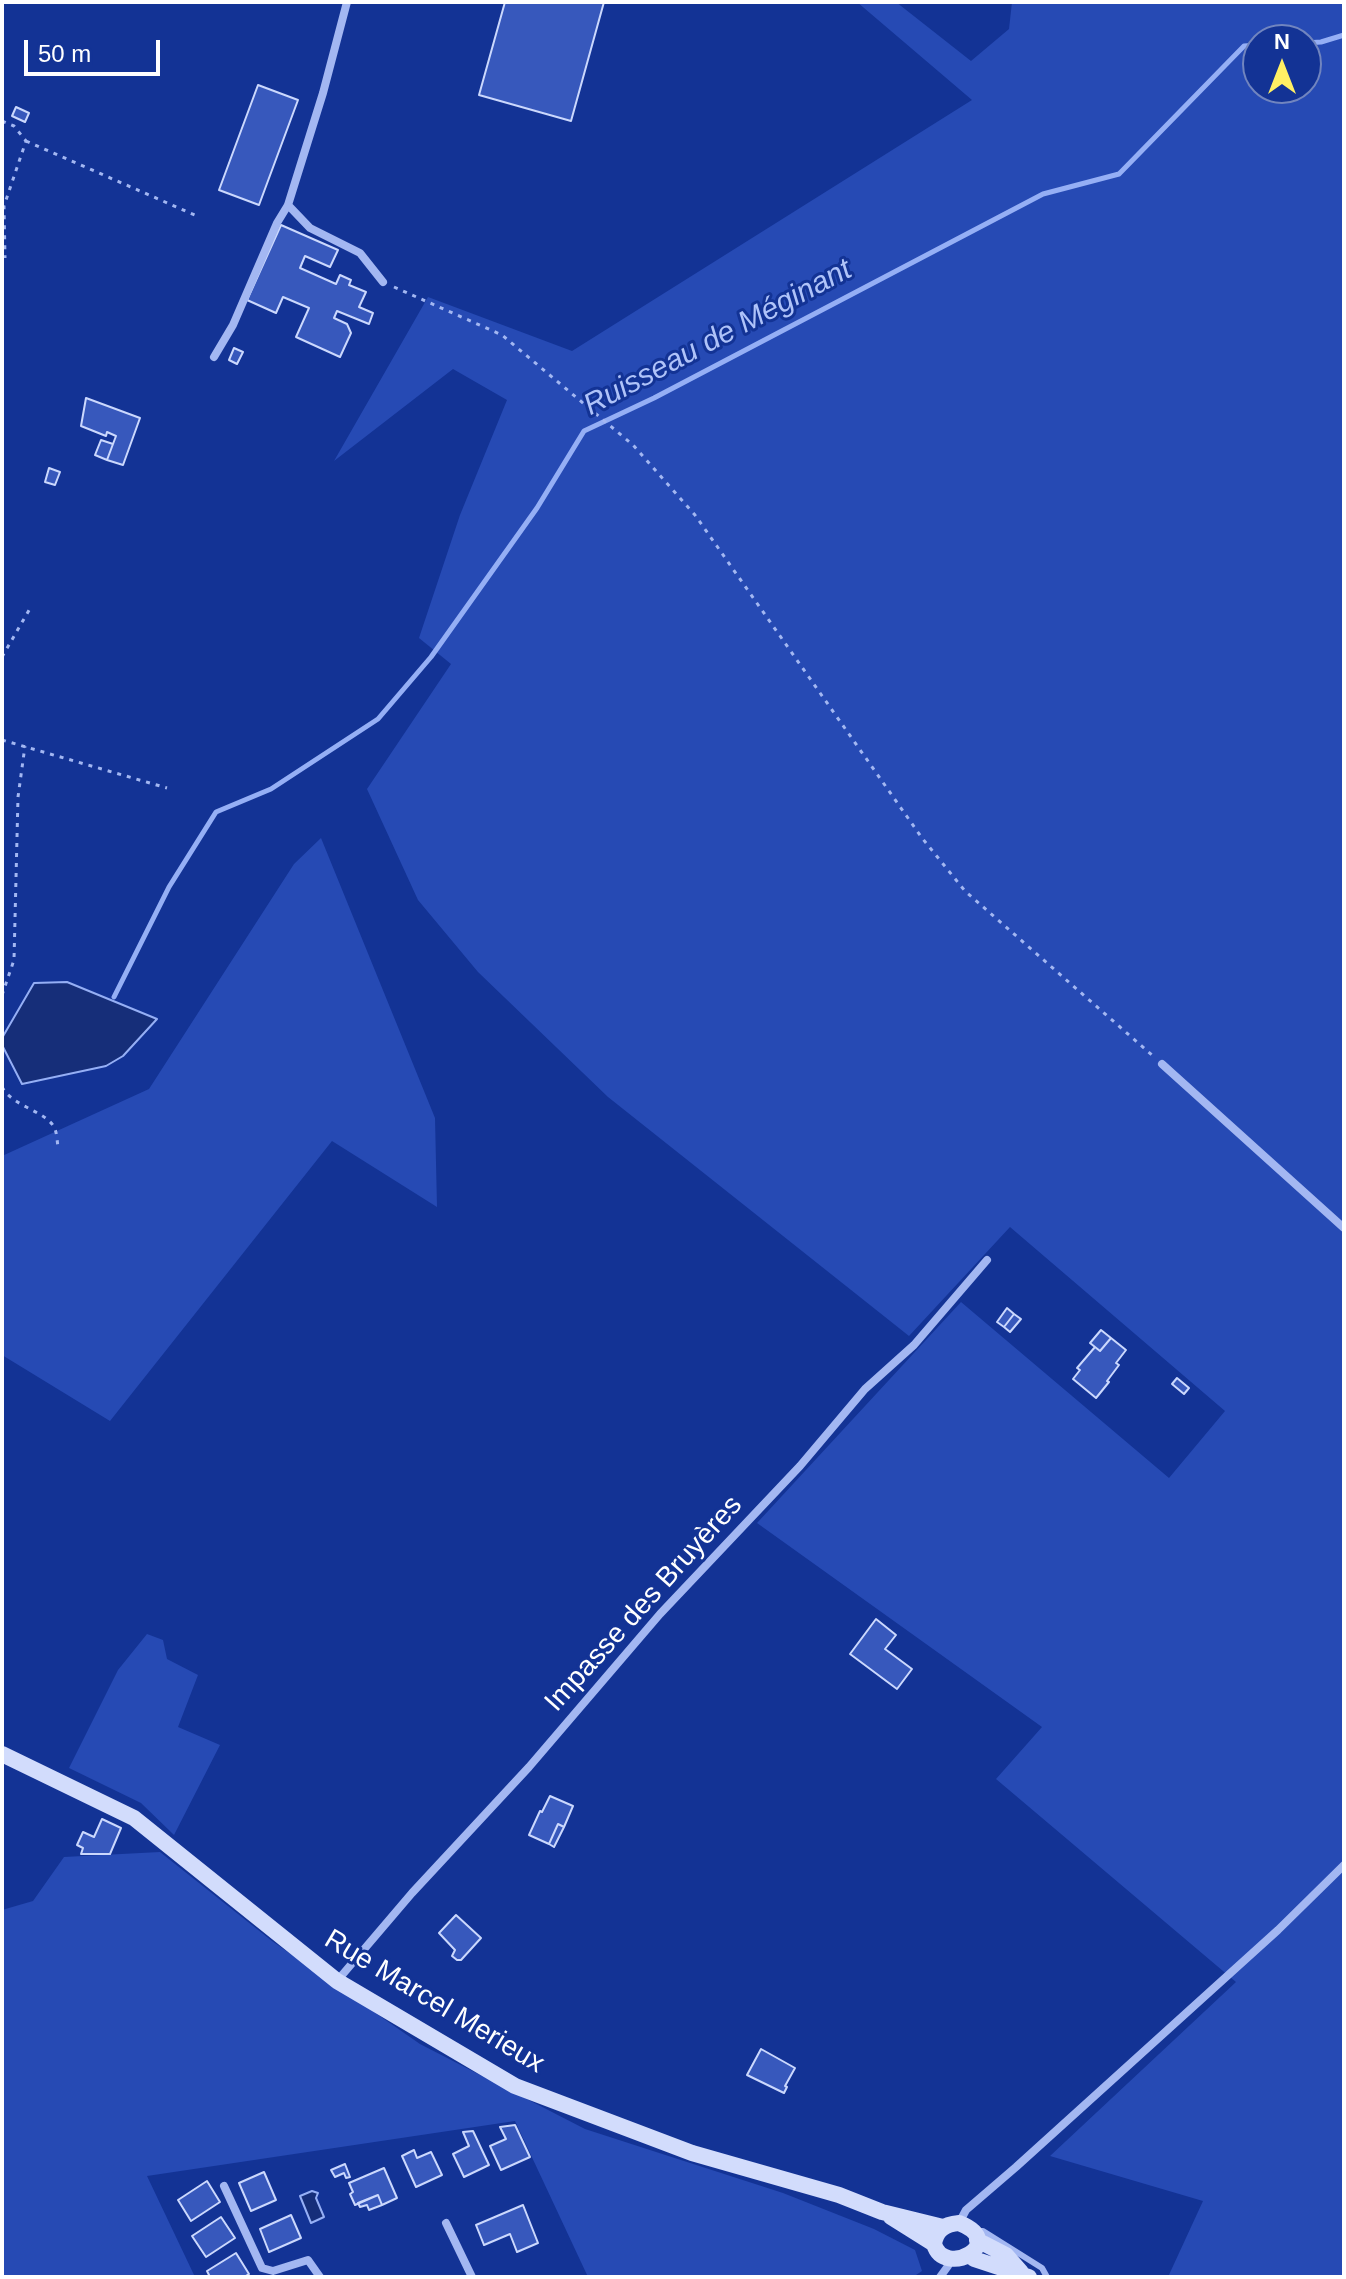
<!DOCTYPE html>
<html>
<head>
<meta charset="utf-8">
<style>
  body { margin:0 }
  #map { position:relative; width:1346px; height:2279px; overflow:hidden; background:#133395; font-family:Helvetica,sans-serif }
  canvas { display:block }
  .frame { position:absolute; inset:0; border:4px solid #fff; pointer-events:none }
  .north { position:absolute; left:1242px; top:24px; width:80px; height:80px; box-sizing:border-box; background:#133395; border:2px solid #7185bf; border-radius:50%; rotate:0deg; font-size:22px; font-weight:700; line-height:32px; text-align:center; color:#fff }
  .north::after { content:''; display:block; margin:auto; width:28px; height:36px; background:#fff064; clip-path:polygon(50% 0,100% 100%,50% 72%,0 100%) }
  .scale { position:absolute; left:24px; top:40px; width:136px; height:36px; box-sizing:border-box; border:4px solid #fff; border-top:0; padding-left:10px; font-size:24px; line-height:28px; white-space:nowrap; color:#fff; -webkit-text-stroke:6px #133395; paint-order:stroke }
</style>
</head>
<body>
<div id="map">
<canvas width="1346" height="2279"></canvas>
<div class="frame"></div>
<div class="north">N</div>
<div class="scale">50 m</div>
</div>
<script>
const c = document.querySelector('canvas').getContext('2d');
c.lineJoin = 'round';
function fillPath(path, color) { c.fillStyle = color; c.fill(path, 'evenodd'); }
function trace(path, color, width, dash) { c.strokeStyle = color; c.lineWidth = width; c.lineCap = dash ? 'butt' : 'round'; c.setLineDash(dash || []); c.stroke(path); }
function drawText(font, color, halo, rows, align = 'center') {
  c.font = font + ' Helvetica,sans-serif'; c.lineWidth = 6; c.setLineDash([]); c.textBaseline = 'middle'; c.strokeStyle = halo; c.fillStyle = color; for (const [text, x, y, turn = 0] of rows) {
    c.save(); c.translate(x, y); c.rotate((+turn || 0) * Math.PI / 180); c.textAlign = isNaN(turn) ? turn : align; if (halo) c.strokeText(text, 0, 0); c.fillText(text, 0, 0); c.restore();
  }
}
fillPath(new Path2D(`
  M857,2H896L971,61L1009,29L1012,2H1344V2277H1168L1203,2201L1050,2156L1236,1982L996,1779L1042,1727L757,1523L961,1302L1169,1478L1225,1411L1010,1227L909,1336L608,1097L478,972L418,900L367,789L451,664L419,638L460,515L507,400L453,369L334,461L428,297L572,351L972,100ZM1258,40H1306V88H1258Z
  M321,838L435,1118L437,1207L332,1141L110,1421L2,1355V1156L149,1089L294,864Z
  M147,1634L163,1640L167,1659L198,1675L178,1727L220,1745L174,1835L141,1803L69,1768L118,1670Z
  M160,1852L272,1941L420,2044L585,2129L783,2193L874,2229L915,2250L922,2271L913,2277H588L515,2121L147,2176L195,2277H2V1910L33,1901L64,1857Z`), '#264ab4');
const water = new Path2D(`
  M67,982L157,1019L123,1056L106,1066L22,1084L2,1045V1038L34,983Z
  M312,2191L318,2193L316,2198L324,2217L311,2223L300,2196Z`);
fillPath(water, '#162e79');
trace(water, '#95aff5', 2);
trace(new Path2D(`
  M1306,43L1321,42L1344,35
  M114,997L169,887L216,812L271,789L378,719L431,657L537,508L584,431L654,398L1043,194L1119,174L1244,46L1258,45`), '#95aff5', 5);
const building = new Path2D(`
  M505,2H604L571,121L479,95Z
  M258,85L298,100L259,205L219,190Z
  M16,107L29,113L25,122L12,116Z
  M281,225L338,250L330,267L305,256L300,268L336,284L340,275L351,280L349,285L366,292L359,307L373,313L369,324L337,311L334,318L347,324L351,333L340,357L296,337L309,308L283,297L276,313L247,300Z
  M234,348L243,352L237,364L229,360Z
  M86,398L140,418L123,465L107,460L116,436L107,432L106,436L81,426Z
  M101,440L113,444L107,460L95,455Z
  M49,468L60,472L55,485L45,482Z
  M1007,1308L1014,1314L1004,1327L997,1322Z
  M1014,1314L1021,1319L1010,1332L1004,1327Z
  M1101,1330L1111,1338L1100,1351L1090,1343Z
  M1111,1338L1126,1350L1116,1363L1119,1365L1107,1381L1109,1382L1096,1398L1073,1379L1080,1370L1077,1368L1095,1347L1100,1351Z
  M1177,1378L1189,1388L1184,1394L1172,1384Z
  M876,1619L896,1635L885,1649L912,1669L897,1689L850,1654Z
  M550,1796L573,1806L564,1827L558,1824L549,1844L529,1835L540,1811L542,1812Z
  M102,1819L121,1828L110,1854H81L83,1848L77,1845L83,1832L94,1837Z
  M558,1824L564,1827L554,1847L549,1844Z
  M456,1915L481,1938L461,1960H457L452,1956L455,1950L439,1933Z
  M761,2049L795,2068L785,2086L787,2087L784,2093L747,2075Z
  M515,2125L530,2157L501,2170L490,2146L506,2139L500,2127Z
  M473,2131L489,2165L464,2177L453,2154L469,2146L463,2132Z
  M414,2150L417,2158L431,2152L442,2175L416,2187L402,2156Z
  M345,2164L350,2177L346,2178L344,2173L335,2177L331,2170Z
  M384,2168L397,2198L382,2205L378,2195L355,2205L350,2194L353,2192L349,2183Z
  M264,2172L276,2200L251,2211L239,2183Z
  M207,2181L220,2202L191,2221L178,2200Z
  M378,2195L382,2205L369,2210L367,2205L360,2207L358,2203Z
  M523,2205L538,2243L517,2252L510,2234L484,2245L476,2225Z
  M291,2215L301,2238L269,2252L260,2229Z
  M221,2217L235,2238L206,2257L192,2236Z
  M236,2253L249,2274L244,2277H210L207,2271Z`);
fillPath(building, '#3758bc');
trace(building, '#cbd8fd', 2);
trace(new Path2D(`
  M2,121L14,126L26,141L4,206L5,258
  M26,141L197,216
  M394,287L502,335L633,445L695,515L922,838L965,891L1153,1056
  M2,657L32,605
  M2,740L167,788
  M2,995L14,960L18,797L25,746
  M2,1087C12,1106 45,1111 54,1127C57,1132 57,1141 58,1147`), '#a3b7f2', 3, [4, 6]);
trace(new Path2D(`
  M974,2231H983L1042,2268L1047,2277`), '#a3b7f2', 6);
trace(new Path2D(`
  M288,205L310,228L360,253L383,282
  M214,357L233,325L277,223L288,205L323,93L347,2
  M1162,1064L1344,1228
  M337,1981L412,1893L529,1767L660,1614L800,1466L865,1389L914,1345L987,1260
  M224,2186L262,2268L273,2271L308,2260L320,2277
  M446,2223L472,2277
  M959,2223L966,2210L1016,2167L1278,1930L1344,1865
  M940,2277L948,2266`), '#a3b7f2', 8);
trace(new Path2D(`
  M2,1754L134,1818L337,1981L515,2086L692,2153L839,2195L882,2212L943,2227
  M891,2217L934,2244C944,2279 1010,2243 959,2223C945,2224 936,2230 934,2244
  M977,2240L1006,2255L1021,2272
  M974,2259L1029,2277`), '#d2dcfc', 16);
drawText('28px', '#fff', '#133395', [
  ["Impasse des Bruyères",644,1604,-48],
  ["Rue Marcel Merieux",434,2002,31]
]);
drawText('italic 30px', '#afc3f9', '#133395', [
  ["Ruisseau de Méginant",718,338,-28]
]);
</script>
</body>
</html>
